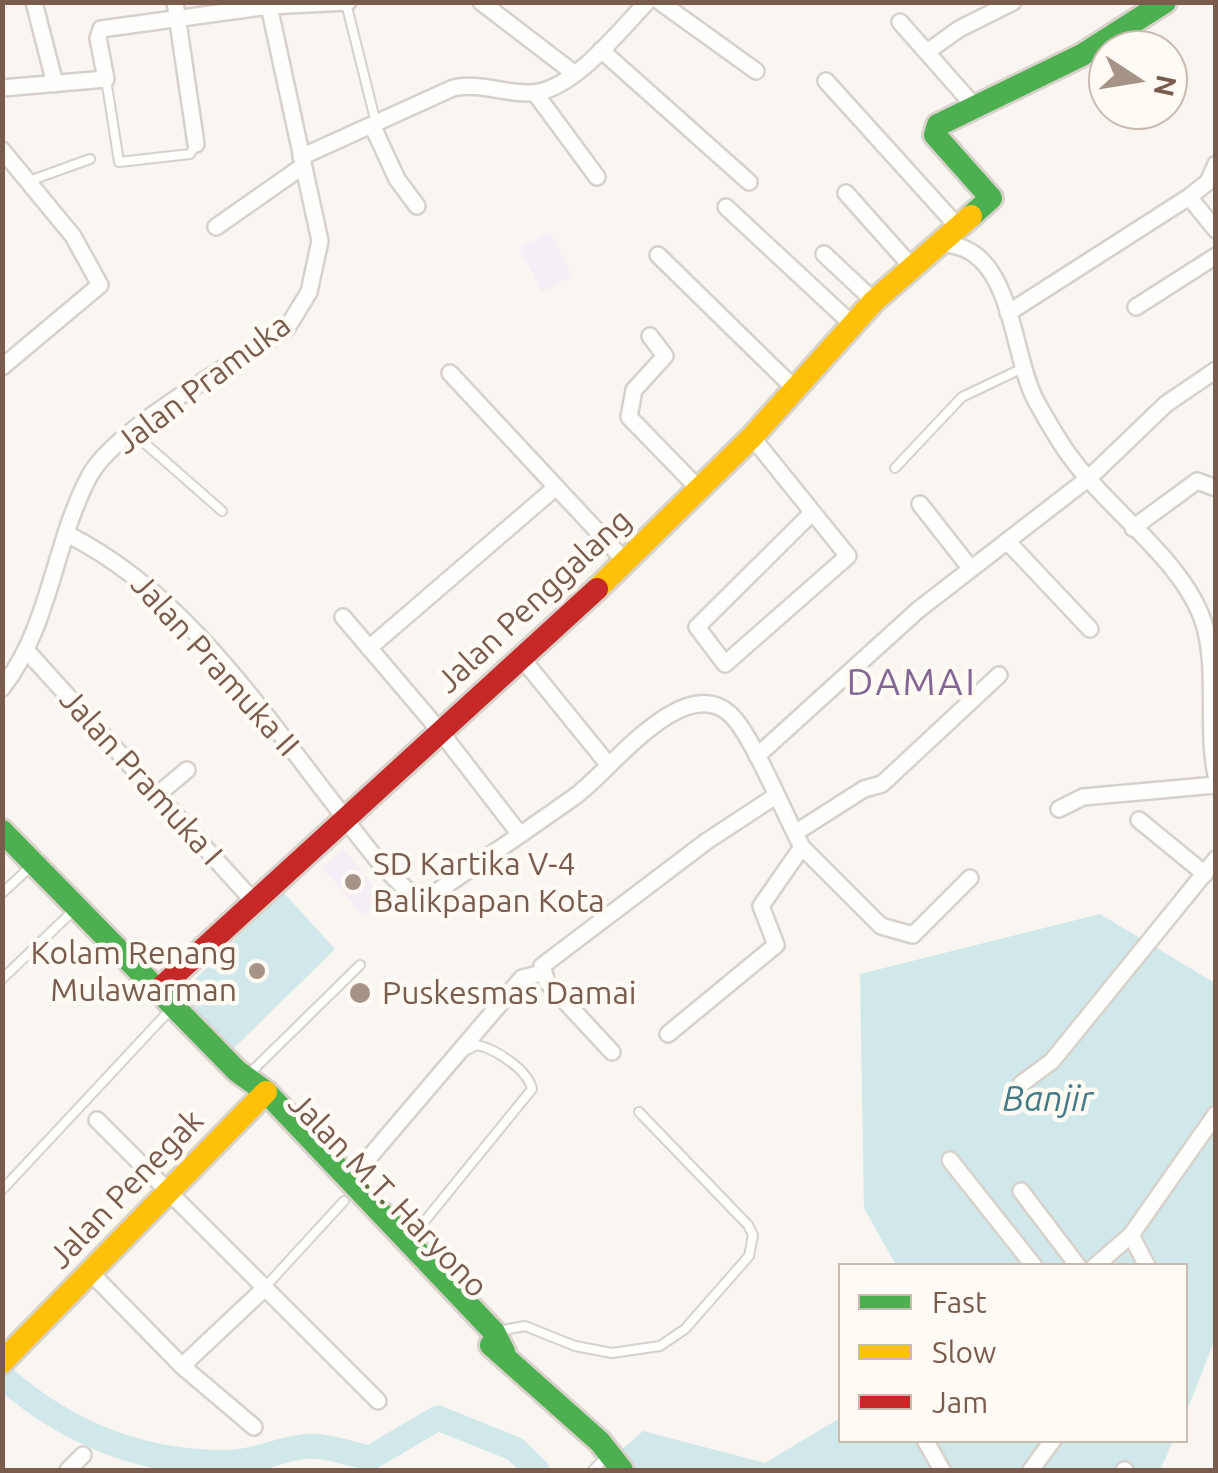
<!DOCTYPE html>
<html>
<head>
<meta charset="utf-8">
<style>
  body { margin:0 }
  #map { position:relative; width:1218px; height:1473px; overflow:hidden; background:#f9f5f0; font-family:Ubuntu,sans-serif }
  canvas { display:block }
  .frame { position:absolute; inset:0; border:5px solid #7a5c4d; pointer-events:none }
  .legend { position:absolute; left:838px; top:1263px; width:350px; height:180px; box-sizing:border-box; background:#fffaf3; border:2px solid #cabbb1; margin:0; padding:12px 18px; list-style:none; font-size:30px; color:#7a5c4d }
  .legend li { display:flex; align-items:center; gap:20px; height:50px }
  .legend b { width:50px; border:2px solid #cabbb1 }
  .north { position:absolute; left:1088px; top:30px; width:100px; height:100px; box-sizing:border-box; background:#fffaf3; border:2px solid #cabbb1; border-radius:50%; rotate:102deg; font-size:28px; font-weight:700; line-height:40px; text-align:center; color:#7a5c4d }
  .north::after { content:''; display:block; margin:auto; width:35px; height:45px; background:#a69286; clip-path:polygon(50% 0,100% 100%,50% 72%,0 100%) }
</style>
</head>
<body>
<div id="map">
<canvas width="1218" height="1473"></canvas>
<div class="frame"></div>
<ul class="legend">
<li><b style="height:12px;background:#4caf50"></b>Fast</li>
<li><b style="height:12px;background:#ffc107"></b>Slow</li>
<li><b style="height:12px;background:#c62828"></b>Jam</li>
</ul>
<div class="north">N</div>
</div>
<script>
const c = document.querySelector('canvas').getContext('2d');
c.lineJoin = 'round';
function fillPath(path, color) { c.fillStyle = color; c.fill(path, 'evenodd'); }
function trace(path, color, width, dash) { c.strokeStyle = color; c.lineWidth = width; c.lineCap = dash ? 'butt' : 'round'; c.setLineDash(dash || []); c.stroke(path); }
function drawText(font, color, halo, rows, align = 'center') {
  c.font = font + ' Ubuntu,sans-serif'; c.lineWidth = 9; c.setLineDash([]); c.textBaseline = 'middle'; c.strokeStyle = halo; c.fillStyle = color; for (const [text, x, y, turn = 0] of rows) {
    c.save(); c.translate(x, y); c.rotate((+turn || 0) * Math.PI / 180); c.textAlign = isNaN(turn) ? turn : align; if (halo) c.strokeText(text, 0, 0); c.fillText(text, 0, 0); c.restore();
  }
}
fillPath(new Path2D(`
  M550,232L572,276L542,292L519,248Z
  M343,849L384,898L363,916L322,867Z`), '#f6eef6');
fillPath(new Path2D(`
  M283,892L335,949L234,1048L180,994Z
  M1100,914L1215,983V1339L1186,1413V1266L896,1265L864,1208L860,974Z
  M840,1418V1440L1173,1441L1160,1470H598L643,1431L765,1463Z`), '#d0e8ea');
trace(new Path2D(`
  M2,1376C67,1434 147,1466 234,1462C260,1461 284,1447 310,1446C329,1446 351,1454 370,1458L438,1418L515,1449L537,1470`), '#d0e8ea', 25);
const lane = new Path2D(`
  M346,3L376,123
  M106,79L119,162L190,154L196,144
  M29,181L90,159
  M132,432L222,511
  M895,468L962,397L1023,368
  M2,893L26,871
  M2,979L75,909
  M249,1074L360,965
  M2,1190L170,1010
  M411,1238L532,1089C528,1070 496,1049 477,1045L465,1051
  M266,1286L344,1201
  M498,1331L525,1326L575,1346L612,1353L660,1346L685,1329L749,1256L753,1235L748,1225L639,1112
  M593,1470L601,1462`);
const street = new Path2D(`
  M34,2L55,84
  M175,2L196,144
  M481,2L575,74
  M660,2L756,71
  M900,22L975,107
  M601,50L749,182
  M927,52L959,29L1013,2
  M826,81L959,228
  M2,88L106,79L98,38L101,29L269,6
  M535,93L597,177
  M372,125L397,179L417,206
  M2,150L73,236L100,285L2,367
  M301,157L453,88C480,82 504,94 531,93C572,92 620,30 647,2
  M846,193L912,267
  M1189,197L1216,230
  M726,207L854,326
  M216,227L303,166
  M941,244C1014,244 1010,353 1036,401C1047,420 1058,441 1072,459C1110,511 1185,562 1204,624C1218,670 1206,726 1216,775
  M824,254L874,301
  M658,255L795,389
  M1136,307L1216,256
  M1008,313L1189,197L1208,182L1216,164
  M650,336L665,356L634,390L629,417L699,489
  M450,373L626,562
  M752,437L848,556L725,664L697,627L812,513
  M920,504L971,569
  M1133,528L1197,481L1216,488
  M67,534C177,589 251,696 324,791C351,825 379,869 414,895L426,897L436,892C482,861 529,829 574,797C608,774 682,671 730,714C752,734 785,816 802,847L761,906L776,945L668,1034
  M1007,541L1090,629
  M343,617L440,731L518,832
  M369,648L555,488
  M26,650L256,904
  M521,657L607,763
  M2,688C50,628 54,541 90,475C118,426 238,361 287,328L309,292L320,241L269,6L348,2
  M757,756L918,610L1090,477L1166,404L1216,370
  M157,795L187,770
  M1059,809L1083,797L1216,785
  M1139,820L1205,874
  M795,833L864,789L882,784L999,675
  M802,847L881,926L913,935L970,878
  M612,1052L547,982L542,966L707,841L774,797
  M1021,1084L1052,1061L1216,859
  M97,1120L378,1401
  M950,1160L1034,1266
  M349,1181L522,978L542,973
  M1021,1191L1078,1266
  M1095,1266L1131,1235
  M1147,1266L1131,1235L1216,1114
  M91,1273L182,1366
  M254,1427L182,1366L266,1287
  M925,1440L942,1470
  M68,1470L83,1455
  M1031,1470L1053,1440
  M1124,1470H1125`);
const fast = new Path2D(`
  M971,216L991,198L935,135L938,125L1082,55L1165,2
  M2,831L237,1071L266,1092L494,1332L504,1352
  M491,1345L600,1442L622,1470`);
const slow = new Path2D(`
  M597,589L752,437L874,301L971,216
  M2,1362L266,1092`);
const jam = new Path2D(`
  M157,991L597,589`);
trace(lane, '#d7d1cb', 12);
trace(street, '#d7d1cb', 20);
trace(fast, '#d9d2cb', 28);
trace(slow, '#d9d2cb', 28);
trace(jam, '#d9d2cb', 28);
trace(lane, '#fefefd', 8);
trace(street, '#fefefd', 15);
trace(fast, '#4caf50', 22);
trace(slow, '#ffc107', 22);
trace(jam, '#c62828', 22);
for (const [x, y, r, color] of [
  [353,882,10,"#a69286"],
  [257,971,10,"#a69286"],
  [360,993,12,"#a69286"]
]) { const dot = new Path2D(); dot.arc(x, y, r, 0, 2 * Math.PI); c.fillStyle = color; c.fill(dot); trace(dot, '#fffaf3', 4); }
drawText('32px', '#7a5c4d', '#fffaf3', [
  ["Jalan Pramuka",203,384,-37],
  ["Jalan Penggalang",534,601,-43],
  ["Jalan Pramuka II",215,665,48],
  ["Jalan Pramuka I",141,777,48],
  ["Jalan Penegak",126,1189,-46],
  ["Jalan M.T. Haryono",388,1195,46]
]);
drawText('32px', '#7a5c4d', '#fffaf3', [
  ["SD Kartika V-4",373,864],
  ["Balikpapan Kota",373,901],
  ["Kolam Renang",237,953,"right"],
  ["Mulawarman",237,990,"right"],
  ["Puskesmas Damai",382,993]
], 'left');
drawText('italic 35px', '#437c86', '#fffaf3', [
  ["Banjir",1048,1099]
]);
c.letterSpacing = '2.5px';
drawText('38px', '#846695', '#fffaf3', [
  ["DAMAI",912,682]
]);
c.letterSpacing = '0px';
</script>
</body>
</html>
